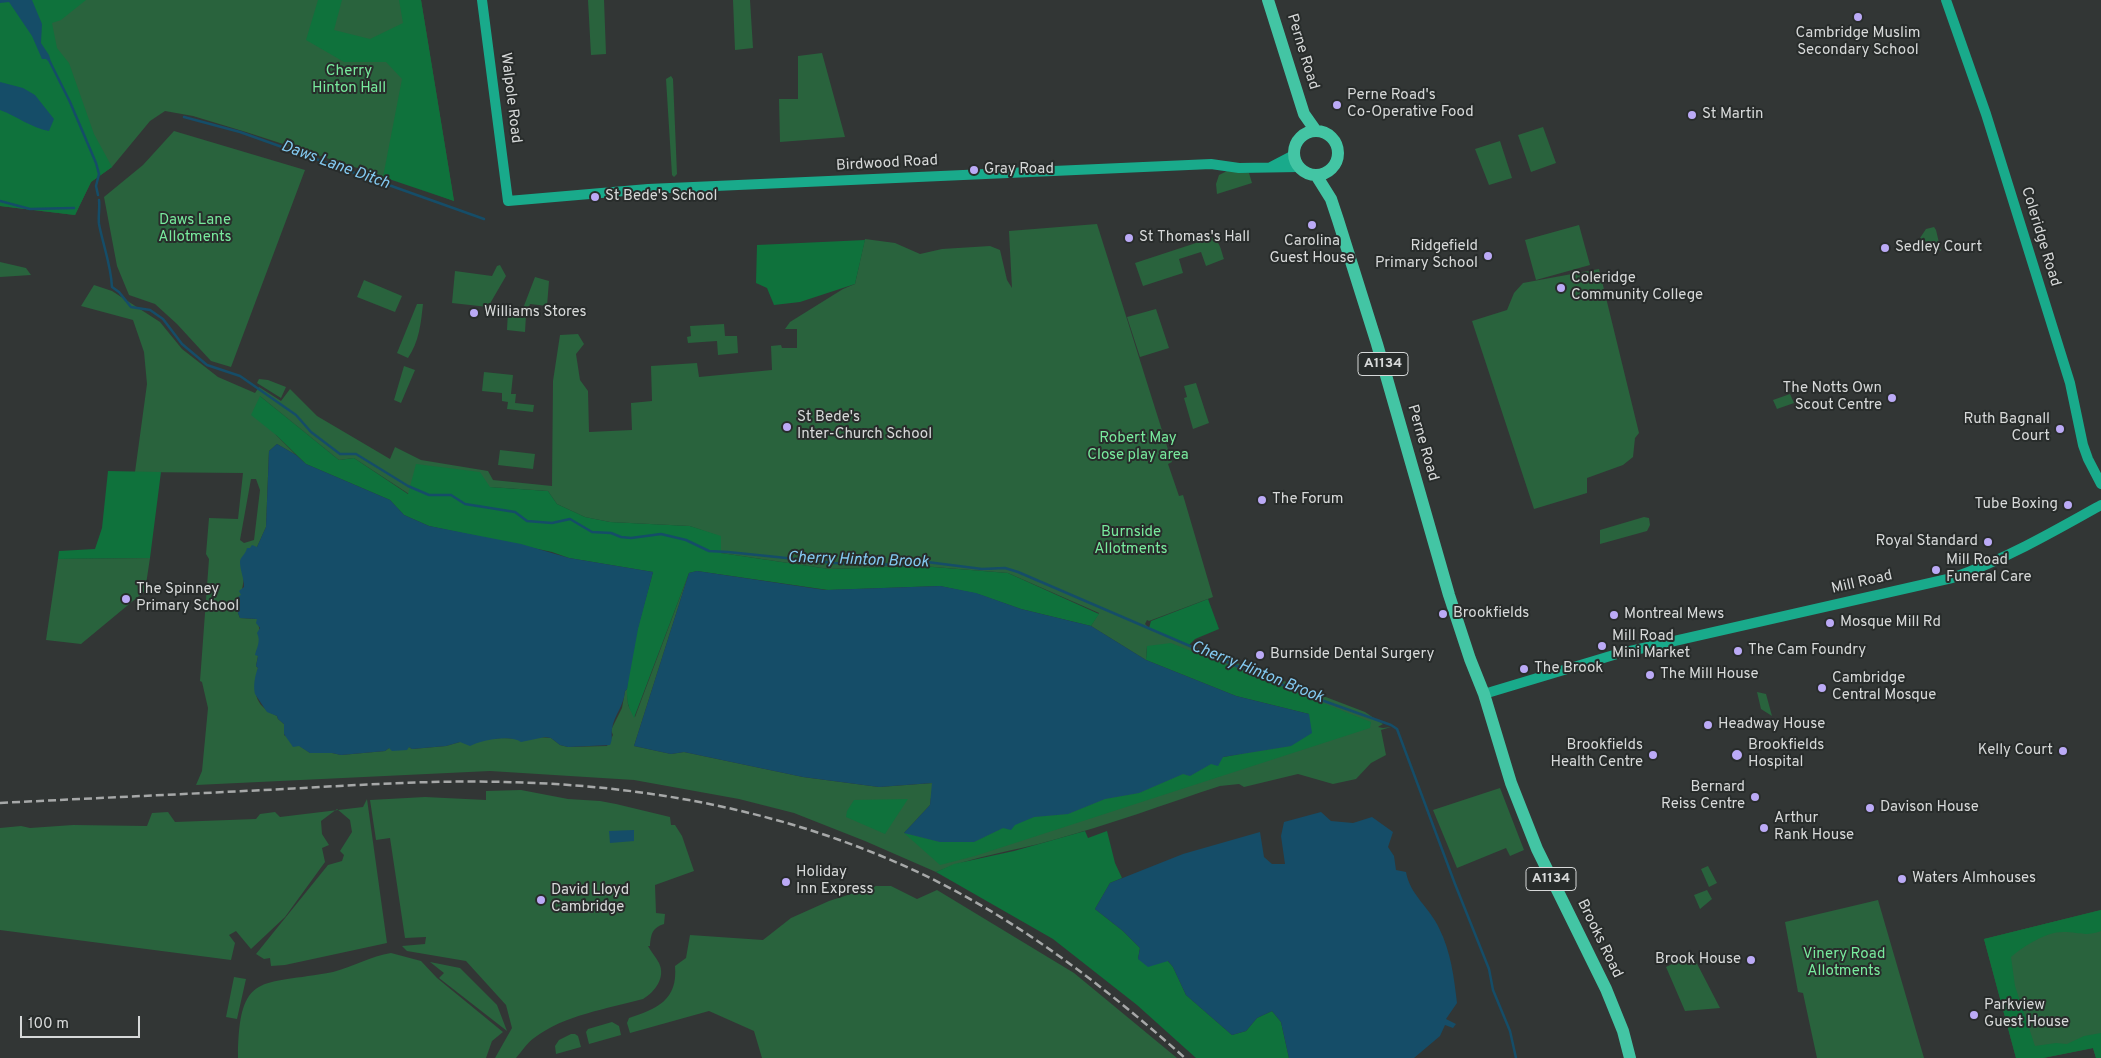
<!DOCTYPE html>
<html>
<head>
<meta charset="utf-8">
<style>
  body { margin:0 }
  #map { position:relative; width:2101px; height:1058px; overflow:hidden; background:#323635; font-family:Overpass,sans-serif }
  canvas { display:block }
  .scale { position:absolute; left:20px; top:1016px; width:120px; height:22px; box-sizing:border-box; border:2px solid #d7d9d9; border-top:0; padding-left:6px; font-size:15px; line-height:18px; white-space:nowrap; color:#d7d9d9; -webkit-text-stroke:4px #282c2b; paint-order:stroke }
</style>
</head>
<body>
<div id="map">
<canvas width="2101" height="1058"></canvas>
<div class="scale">100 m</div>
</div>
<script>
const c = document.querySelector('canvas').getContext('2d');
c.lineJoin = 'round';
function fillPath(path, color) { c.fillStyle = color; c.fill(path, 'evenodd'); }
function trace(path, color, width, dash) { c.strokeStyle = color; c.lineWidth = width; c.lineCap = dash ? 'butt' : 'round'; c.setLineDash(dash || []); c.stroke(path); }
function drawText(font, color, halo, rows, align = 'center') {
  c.font = font + ' Overpass,sans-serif'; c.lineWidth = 4; c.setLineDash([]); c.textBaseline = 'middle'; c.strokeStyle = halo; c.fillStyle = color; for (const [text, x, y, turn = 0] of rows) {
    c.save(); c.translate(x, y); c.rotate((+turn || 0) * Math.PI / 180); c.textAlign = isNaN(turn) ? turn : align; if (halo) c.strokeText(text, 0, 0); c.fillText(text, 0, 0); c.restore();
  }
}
fillPath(new Path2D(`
  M0,0H421L454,201L413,186L246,132L193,116L165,111L150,121L112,167L91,182L75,215L0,206Z
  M588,0H604L606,54L591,55Z
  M733,0H750L753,48L735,50Z
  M822,53L845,137L780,142L779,99H798V56Z
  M671,76L673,79L677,174L674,177L672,175L666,79Z
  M1543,127L1556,163L1531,172L1518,135Z
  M174,131L305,170L231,367L211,361L177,324L155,304L129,295L117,266L104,197L143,165Z
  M1500,141L1512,178L1489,185L1475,149Z
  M1227,171L1249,173L1252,183L1217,194L1216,184L1219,175Z
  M1097,224L1172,462L1168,464L1179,496L1183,495L1213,597L1149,621L1147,620L1145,624L1149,628L1174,639L1365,712L1383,724L1378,727L1383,728L1391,727L1381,730L1386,755L1371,763L1356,779L1333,784L1298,774L1244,787L1239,784L1220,786C1165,804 1109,825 1053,840C1014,851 973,856 936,872L865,841L794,813L739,799L634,780L490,771L196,785L202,771L208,708L202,682L200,681L209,559L206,554L209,518L238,519L243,473L135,472L147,384L144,352L133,320L81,306L94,285L112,291L160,322L182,349L218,377L255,393L259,387L281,401L290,389L317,416L390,459L395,447L421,460L488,471L493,480L552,486L553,381L560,335L578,334L584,344L576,354L580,380L588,391L589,432L632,430L631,403L652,401L651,366L697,363L699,377L772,370L771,346L781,345L782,348H797V329H785L790,322L843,289L855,284L865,239L895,243L920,254L942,249L990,246L1000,250L1007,280L1012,288L1009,231ZM260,396L339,460L354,458L409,494L490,487L548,491L557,504L585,517L610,522L690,526L721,537V553L829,569L921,566L1008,573L1099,613L1091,626L1146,660L1147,646L1296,694L1371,723L904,833L930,805L933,783L879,787L803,777L684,752L671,754L634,746L689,573L635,717L628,705L627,689L625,691L622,708L611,730L613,735L607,746L568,747L560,745L551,738L539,737L533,739L501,738L460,742L446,746L412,749L409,747L389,748L385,751L341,755L332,753H310L284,735V724L278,719L277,716C252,704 254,692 258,668L256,666L258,656L256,652C262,643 260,629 257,619L240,618L238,613L244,578L242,560L247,552L257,547L266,527L269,451L277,444L296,455L276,435ZM251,479H256L260,490L254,540L244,543L240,540Z
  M1579,225L1590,265L1536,280L1525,240Z
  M1934,227L1936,230L1941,251L1920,238L1926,229Z
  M1205,237C1219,236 1220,247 1224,259L1206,266L1201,252L1179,259L1183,273L1143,286L1135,263L1199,242Z
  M0,262L26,268L31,275L0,277Z
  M500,265L506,276L488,307L452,303L455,271L492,276L497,266Z
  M1599,269L1639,433L1635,438L1633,457L1623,465L1587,478V493L1534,509L1472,321L1507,310L1514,293L1523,283Z
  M535,277L549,281L547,306L530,304L526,315L525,332L507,330L508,311H522Z
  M364,280L402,296L395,312L357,297Z
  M417,304H423C421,323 419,342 408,358L397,353Z
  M1156,309L1169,348L1140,357L1127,317Z
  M724,324L725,336H737L738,353L718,355L717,341L688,343L687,337L691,336L690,326Z
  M404,366L415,370L401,403L394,400Z
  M484,372L513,375L511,394H516L515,403L534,405L533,412L507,409L508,402L502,401V393L482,391Z
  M259,379L268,380L286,387L281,398L257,383Z
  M1196,383L1209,423L1193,429L1184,398L1187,397L1184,386Z
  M1790,394L1794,403L1777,409L1773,400Z
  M500,450L535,454L533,469L498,465Z
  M1644,517L1649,518L1650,525L1647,531L1600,544V530Z
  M150,558L145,591L81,644L46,640L58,559Z
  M1757,692L1766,694L1772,716L1761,709Z
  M1500,788L1524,850L1510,856L1506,848L1457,868L1433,810Z
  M521,790L568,799L600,801L616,804L670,817L671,825H675L682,836L694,871L655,885L656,913L665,914L664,924C652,928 651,934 650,946H648C651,952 656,957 659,963C666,977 655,992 643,999C607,1009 564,1015 534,1038C527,1043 522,1051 516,1058H495L512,1028L506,1005L466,961L407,951L402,946L425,944L426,937L405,938L390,838L376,840L370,800L425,797L486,800V791Z
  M367,799L387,943L285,965L271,966L270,958L264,959L256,954L328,865L342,861L344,855L340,851L352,832L350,820L337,809L321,821L322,834L329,845L322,848L325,862L285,917L251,949L236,931L229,935L235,943L231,960L0,930V828L21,826L30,828L73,825L147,826L152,813L168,812L175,822L256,819L260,814L275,812L280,817L363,807Z
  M1708,866L1717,883L1709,887L1701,869Z
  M876,886H891L917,899L937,890L1074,973L1177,1058H762L754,1031L709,1011L630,1033L627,1023L629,1018C657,1009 678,1000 675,966L686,958L690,935L763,940L791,918L829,901Z
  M1707,890L1712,899L1700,909L1694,895Z
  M1878,900L1924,1058H1817L1803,993L1798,992L1785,922Z
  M2101,910V1058H2096L2093,1048L2043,1058H2016L1984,939Z
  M391,953L421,961L437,978L503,1032L492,1041L486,1058H238C239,970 260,986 333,972C353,967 371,956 391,953Z
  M1692,954L1720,1008L1685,1011L1666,967Z
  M430,962L460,968L497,1005L507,1031L439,978L444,973Z
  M234,977L246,979L237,1019L226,1017Z
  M612,1022L619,1026L621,1035L589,1044L586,1032L588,1029Z
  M571,1034H575L578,1036L581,1047L556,1054L555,1046L559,1040Z`), '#29633d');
fillPath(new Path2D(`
  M0,0H86L61,20L52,23L57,48L69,63L94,134L112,167L91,182L75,215L0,206Z
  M318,0H342L334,30L370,39L403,23L399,0H421L454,201L383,177L402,79L386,62H344L306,40Z
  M865,240L855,284L800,302L774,305L767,288L756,283L757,245Z
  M260,396L339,460L354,458L408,494L416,464L480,472L490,487L548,491L557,504L585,517L610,522L690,526L721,536V553L829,569L921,566L1008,573L1099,614L1091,626L1021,609L978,594L940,586L828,590L697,571L689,573L634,718C632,713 629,709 628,704C622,674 645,603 653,572L569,558L552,552L429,526L404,515L390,500L306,464L276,435L251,415Z
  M108,471L161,472L150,558L58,559L59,551L95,549L102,528Z
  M1208,599L1219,629L1195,639L1189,645L1149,628L1151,621Z
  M1171,643L1371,722L1370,728L975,856L940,865L904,833L940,842H974L1003,828L1034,817L1068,814L1105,799L1139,793L1183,774L1190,776L1223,757L1291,746L1309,714L1236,696L1146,660L1147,646Z
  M908,799L885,834L846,817L847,811L854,800Z
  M1085,831L1088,838L1107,831L1115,863L1122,878L1110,883L1095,909L1123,931L1140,948L1138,959L1167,960L1173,967L1186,995L1232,1035L1246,1031L1257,1018L1272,1011L1281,1022L1289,1058H1196L1137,1005L1053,939L936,872L954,864L1014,851Z
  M2101,910V931C2085,937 2079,932 2063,932C2046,932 2024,946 2011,957L2015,986L2035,1046L2056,1043L2067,1044L2084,1036L2101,1033V1058H2096L2093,1048L2043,1058H2016L1984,939Z`), '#0f723c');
fillPath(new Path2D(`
  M0,0H32L42,24L41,43L49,55L52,65L46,59H42L32,36L9,2L0,3Z
  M0,82L23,88L35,95L54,119L49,131C31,128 17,116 0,110Z
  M277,444L296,455L306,464L390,500L404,515L429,526L521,544L569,558L653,572L638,629L627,689L625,691C624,706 614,715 612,729C611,735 613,739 610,745L568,747L560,745L551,738L545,737L521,742C511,734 480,740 470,746L460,742L446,746L412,749L409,747L407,750L392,751L389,748L385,751L341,755L332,753H310L299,746L293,747L284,734V724L278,719L277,716L267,712L255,694C253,686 255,675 258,668L256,666L258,656L255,655C257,647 261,641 257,633L260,628L256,623L257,619L240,618L238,613L239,596L241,595L239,591L244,587C244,578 240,570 240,562C240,557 246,554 247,548H250L252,545L257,547L266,527L269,451Z
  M697,571L825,590L940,586L976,593L1021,609L1091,626L1146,660L1236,696L1309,714L1312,733L1291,746L1223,757L1218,766L1211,764L1190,776L1183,774L1139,793L1105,799L1068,814L1034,817L1015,825L1011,830L1003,828L974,842H940L904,833L930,805L932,783L879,787L803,777L684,752L671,754L634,746L689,573Z
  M1321,812L1331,821L1353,823L1372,817L1393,832L1388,847L1394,856L1396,870L1406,872C1410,895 1430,908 1439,928C1451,952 1454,977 1457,1003L1446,1019L1456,1024L1453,1028L1445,1025L1440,1036L1414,1058H1289L1281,1022L1272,1011L1257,1018L1246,1031L1232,1035L1186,995L1173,967L1168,961L1148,967L1138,959L1140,948L1123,931L1095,909L1110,883L1183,854L1260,832L1264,857L1272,864H1285L1281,836L1284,822Z
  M634,830V841L610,843L609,831Z`), '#154d68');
trace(new Path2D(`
  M50,62L70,102L96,163L99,174L96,186L98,195
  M184,117L240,132L484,219
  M99,200C100,208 98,216 99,224C103,245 111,265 112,287L119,292L131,307L150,310L163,319L182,344L207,365L240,376L296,415L311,432L340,454H356L408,486L429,495H451L465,504L515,512L527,521L552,523L570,519L592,532L611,533L621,537L631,538L661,534L686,540L709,551L728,552L835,563L906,565L927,562L982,569L1005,568L1018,572L1227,662L1310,696L1391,725L1397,729L1455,884L1489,969L1493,990L1510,1031L1516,1058
  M0,201L30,209L74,208`), '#154d68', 2.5);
trace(new Path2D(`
  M482,0L508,201L648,189L1211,164L1239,168L1299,167
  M1946,0L1986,114L2070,383L2083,445L2088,459L2101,484
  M1271,167L1294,155
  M1484,694L1617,654L1952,578C2004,560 2053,532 2101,505`), '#19aa8b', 10);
trace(new Path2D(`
  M1268,0L1304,114L1316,131
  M1294 153a22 22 0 1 1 44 0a22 22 0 1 1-44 0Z
  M1316,175L1331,199L1338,220L1377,344L1449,595L1470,659L1484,694L1511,783L1537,849L1606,989L1623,1031L1630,1058`), '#43c5a4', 12);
trace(new Path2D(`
  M0,803C95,798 189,794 284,789C358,785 432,780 505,782C649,785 791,812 922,874C1020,921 1104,986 1185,1058`), '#a6a8a8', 2.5, [8, 4]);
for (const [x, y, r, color] of [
  [1858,17,5,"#bbaaf6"],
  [1337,105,5,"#bbaaf6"],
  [1692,115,5,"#bbaaf6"],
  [974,170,5,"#bbaaf6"],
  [595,197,5,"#bbaaf6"],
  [1312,225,5,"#bbaaf6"],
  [1129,238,5,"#bbaaf6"],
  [1885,248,5,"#bbaaf6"],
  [1488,256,5,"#bbaaf6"],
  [1561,288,5,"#bbaaf6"],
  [474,313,5,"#bbaaf6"],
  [1892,398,5,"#bbaaf6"],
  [787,427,5,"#bbaaf6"],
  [2060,429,5,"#bbaaf6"],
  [1262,500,5,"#bbaaf6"],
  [2068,505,5,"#bbaaf6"],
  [1988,542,5,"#bbaaf6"],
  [1936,570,5,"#bbaaf6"],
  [126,599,5,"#bbaaf6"],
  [1443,614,5,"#bbaaf6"],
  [1614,615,5,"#bbaaf6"],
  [1830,623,5,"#bbaaf6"],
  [1602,646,5,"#bbaaf6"],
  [1738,651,5,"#bbaaf6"],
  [1260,655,5,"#bbaaf6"],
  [1524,669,5,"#bbaaf6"],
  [1650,675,5,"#bbaaf6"],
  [1822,688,5,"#bbaaf6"],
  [1708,725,5,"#bbaaf6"],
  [2063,751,5,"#bbaaf6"],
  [1653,755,5,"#bbaaf6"],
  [1737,755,6,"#bbaaf6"],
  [1755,797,5,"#bbaaf6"],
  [1870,808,5,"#bbaaf6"],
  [1764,828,5,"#bbaaf6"],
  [1902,879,5,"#bbaaf6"],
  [786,882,5,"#bbaaf6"],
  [541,900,5,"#bbaaf6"],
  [1751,960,5,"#bbaaf6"],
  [1974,1015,5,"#bbaaf6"]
]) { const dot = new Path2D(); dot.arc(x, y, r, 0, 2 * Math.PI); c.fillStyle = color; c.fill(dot); trace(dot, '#282c2b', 2); }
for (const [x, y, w] of [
  [1383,364,50],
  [1551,879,50]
]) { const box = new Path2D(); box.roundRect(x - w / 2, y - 11.5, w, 23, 4); c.fillStyle = '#282c2b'; c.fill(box); trace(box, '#d7d9d9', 1); }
drawText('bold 14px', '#d7d9d9', null, [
  ["A1134",1383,364],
  ["A1134",1551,879]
]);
drawText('15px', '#d7d9d9', '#282c2b', [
  ["Cambridge Muslim",1858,34,"center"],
  ["Secondary School",1858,51,"center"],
  ["Perne Road's",1347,96],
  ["Co-Operative Food",1347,113],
  ["St Martin",1702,115],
  ["Gray Road",984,170],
  ["St Bede's School",605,197],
  ["St Thomas's Hall",1139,238],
  ["Carolina",1312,242,"center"],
  ["Guest House",1312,259,"center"],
  ["Ridgefield",1478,247,"right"],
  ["Primary School",1478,264,"right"],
  ["Sedley Court",1895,248],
  ["Coleridge",1571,279],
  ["Community College",1571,296],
  ["Williams Stores",484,313],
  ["The Notts Own",1882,389,"right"],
  ["Scout Centre",1882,406,"right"],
  ["St Bede's",797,418],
  ["Inter-Church School",797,435],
  ["Ruth Bagnall",2050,420,"right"],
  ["Court",2050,437,"right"],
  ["The Forum",1272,500],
  ["Tube Boxing",2058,505,"right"],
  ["Royal Standard",1978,542,"right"],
  ["Mill Road",1946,561],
  ["Funeral Care",1946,578],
  ["The Spinney",136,590],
  ["Primary School",136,607],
  ["Brookfields",1453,614],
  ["Montreal Mews",1624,615],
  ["Mosque Mill Rd",1840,623],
  ["Mill Road",1612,637],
  ["Mini Market",1612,654],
  ["The Cam Foundry",1748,651],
  ["Burnside Dental Surgery",1270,655],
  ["The Brook",1534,669],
  ["The Mill House",1660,675],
  ["Cambridge",1832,679],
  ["Central Mosque",1832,696],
  ["Headway House",1718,725],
  ["Brookfields",1643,746,"right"],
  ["Health Centre",1643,763,"right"],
  ["Brookfields",1748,746],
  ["Hospital",1748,763],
  ["Kelly Court",2053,751,"right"],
  ["Bernard",1745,788,"right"],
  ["Reiss Centre",1745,805,"right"],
  ["Davison House",1880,808],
  ["Arthur",1774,819],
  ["Rank House",1774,836],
  ["Holiday",796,873],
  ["Inn Express",796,890],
  ["Waters Almhouses",1912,879],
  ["David Lloyd",551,891],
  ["Cambridge",551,908],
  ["Brook House",1741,960,"right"],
  ["Parkview",1984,1006],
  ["Guest House",1984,1023]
], 'left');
drawText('15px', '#d7d9d9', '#282c2b', [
  ["Perne Road",1302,52,73],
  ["Walpole Road",510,98,83],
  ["Birdwood Road",887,164,-3],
  ["Coleridge Road",2040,237,73],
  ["Perne Road",1422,443,74],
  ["Mill Road",1862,583,-13],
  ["Brooks Road",1599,939,64]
]);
drawText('15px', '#78ea9d', '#282c2b', [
  ["Cherry",349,72],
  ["Hinton Hall",349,89],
  ["Daws Lane",195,221],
  ["Allotments",195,238],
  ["Robert May",1138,439],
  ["Close play area",1138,456],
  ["Burnside",1131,533],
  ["Allotments",1131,550],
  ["Vinery Road",1844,955],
  ["Allotments",1844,972]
]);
drawText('italic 16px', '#83caf2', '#282c2b', [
  ["Daws Lane Ditch",335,166,20],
  ["Cherry Hinton Brook",858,561,2],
  ["Cherry Hinton Brook",1257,673,22]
]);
</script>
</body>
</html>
